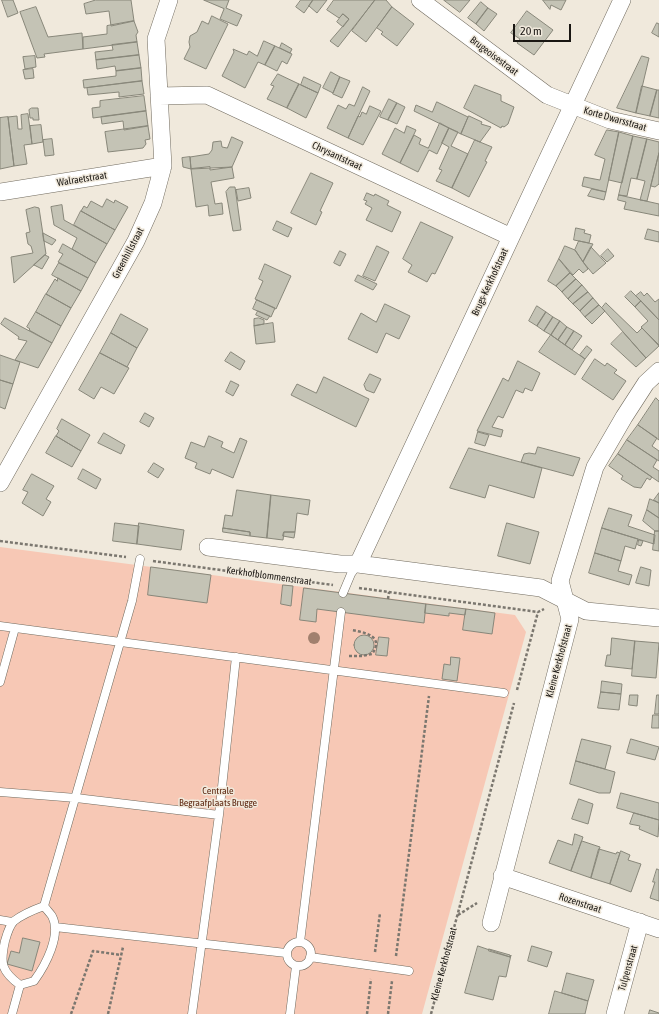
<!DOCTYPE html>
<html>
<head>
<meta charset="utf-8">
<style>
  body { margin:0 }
  #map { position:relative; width:659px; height:1014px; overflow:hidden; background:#f0e9dc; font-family:"Asap Condensed",sans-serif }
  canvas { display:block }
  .scale { position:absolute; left:513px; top:24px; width:58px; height:18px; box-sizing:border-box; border:2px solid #1a1713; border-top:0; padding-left:5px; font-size:12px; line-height:14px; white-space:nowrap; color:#1a1713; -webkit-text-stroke:3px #f0e9dc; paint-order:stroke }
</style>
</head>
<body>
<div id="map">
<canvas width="659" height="1014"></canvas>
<div class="scale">20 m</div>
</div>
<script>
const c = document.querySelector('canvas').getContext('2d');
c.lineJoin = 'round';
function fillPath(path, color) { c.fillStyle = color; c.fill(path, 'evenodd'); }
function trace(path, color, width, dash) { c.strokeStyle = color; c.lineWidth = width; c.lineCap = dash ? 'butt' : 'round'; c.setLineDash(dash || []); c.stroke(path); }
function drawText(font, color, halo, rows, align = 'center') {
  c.font = font + ' "Asap Condensed",sans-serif'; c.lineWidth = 3; c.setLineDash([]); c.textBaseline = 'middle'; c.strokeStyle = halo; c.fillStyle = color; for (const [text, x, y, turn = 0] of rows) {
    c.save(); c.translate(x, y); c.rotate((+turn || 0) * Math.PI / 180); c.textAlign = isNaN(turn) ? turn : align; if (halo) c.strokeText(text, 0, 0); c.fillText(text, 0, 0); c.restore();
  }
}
fillPath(new Path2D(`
  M0,547L515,615L526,632L422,1014H0Z`), '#f7c8b5');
const building = new Path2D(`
  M2,0H13L18,13L8,17Z
  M96,0H131L134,21L111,26L109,11L86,14L84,4Z
  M204,0H229L226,8L242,15L237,26L220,19L224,9Z
  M301,0H313L304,13L296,7Z
  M313,0H327L317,13L309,6Z
  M334,0H375L338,47L330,41L349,19L343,14L339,18L327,10Z
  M375,0H386L392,7L366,42L352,31Z
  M444,0H470L460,12Z
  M543,0H566L561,10L551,5L550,9Z
  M481,2L488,8L476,24L468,18Z
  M36,7L48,37L82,33L83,49L44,54L45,57L37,58L20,12Z
  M392,7L414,24L397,46L381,34L383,32L377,28Z
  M488,8L497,14L484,31L476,24Z
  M527,11L553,30L534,55L517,43L520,39L511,33Z
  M343,14L349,19L343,27L337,22Z
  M212,16L228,24L206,69L184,59L190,47L189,42L190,36L197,32L202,21L208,24Z
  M134,21L138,32L136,35L137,42L83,49V37L107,34V26Z
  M657,23L659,24V37L652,33Z
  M264,41L275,46L265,65L258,62L245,88L222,76L234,52L233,49L247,55L249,51L257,56Z
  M137,42L139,55L96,60L95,52L113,50L112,45Z
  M282,43L292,49L290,53L280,48Z
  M275,46L292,54L287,64L282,61L277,71L265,65Z
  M139,55L141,68L116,71L115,66L97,69L96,60Z
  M35,56L36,67L25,69L23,57Z
  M642,56L649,58L636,113L617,108Z
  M141,68L142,81L84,88L83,80L116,76V71Z
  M33,69L34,78L25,79L23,70Z
  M331,72L340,77L333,93L323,88Z
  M278,74L299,84L287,108L267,99L274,86L271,85Z
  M304,77L321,85L318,93L301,85Z
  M340,77L350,81L342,98L333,94Z
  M142,81L144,94L119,97V92L88,95L87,88Z
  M299,84L318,93L306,118L287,108Z
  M475,85L501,95V101L514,107L508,124L504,127L502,126L501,128L464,108Z
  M642,86L657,90L650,116L636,113Z
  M363,87L370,91L348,138L327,128L338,105L346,109L349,104L354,106Z
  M657,90H659V118L650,116Z
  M144,96L146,111L93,118L92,108L100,107V101Z
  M389,99L397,103L388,120L380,117Z
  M437,102L468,117L461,134L414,111L416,105L432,112Z
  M397,103L405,107L397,124L388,120Z
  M370,106L381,111L363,145L348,138L358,116L360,117L362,112L366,114Z
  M32,108H38L39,120H33V118H30L29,110Z
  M146,111L148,126L124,130L123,121L102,124L101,117Z
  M28,114L32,144L24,145L27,164L14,166L8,117L17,116L18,129H22L21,115Z
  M469,116L482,122L481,124L491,127L480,142L461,134Z
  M8,117L14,166L0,169V118Z
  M440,123L449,128L437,154L429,150L418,172L400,163L414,135L421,139L419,144L428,148Z
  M41,125L43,142L32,144L30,126Z
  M148,126L150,139L145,140L146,144L143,148L108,152L105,132Z
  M407,126L416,130L400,163L382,154L395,128L404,133Z
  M449,128L458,132L451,146L468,154L452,188L436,181L442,170L439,169L449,147L442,143Z
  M607,130L619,132L606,192L582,186L584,177L600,180L605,159L595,155Z
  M619,132L633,136L622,183L609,180Z
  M633,136L647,139L637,179L631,178L627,196L619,195Z
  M232,137L243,142L232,167L191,169L190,157L209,154L212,150L213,142L221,141L222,147L227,148Z
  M52,139L54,155L45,156L43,140Z
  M647,139L659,142V153L647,201L640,200L645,181L637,179Z
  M475,140L492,147L485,161L487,162L469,197L452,188Z
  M659,153V184L655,187L651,186Z
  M190,157L191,169L183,167L182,158Z
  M210,167V170L232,167L234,178L211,182L215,204L222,203L223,214L209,216L208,205L196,207L191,169Z
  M311,173L333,183L320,211L322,212L316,225L291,213Z
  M230,187H235L241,230L233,231L226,192Z
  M249,188L251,198L238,201L236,190Z
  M592,189L606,192L604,200L588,196Z
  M367,193L374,196L375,194L389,201L387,205L401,212L392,232L366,220L372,208L365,204L367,201L364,200Z
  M619,195L659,204V216L624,209L626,202L618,200Z
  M107,199L114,203L115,200L128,207L115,230L81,211L84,206L87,208L91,201L102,207Z
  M62,205L64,220L107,244L96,263L72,249L77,238L54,225L51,207Z
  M35,207L39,208L46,254L14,283L11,257L33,253L31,246L28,244L26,233L30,232L26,210Z
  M81,211L115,230L107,244L74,225Z
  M277,221L292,228L288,237L273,230Z
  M421,222L453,237L435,274L432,273L427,282L408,272L412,265L403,259Z
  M576,228L585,230L584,233L591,235L589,243L574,240Z
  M648,229L659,232V242L645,239Z
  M43,233L56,240L52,245L44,241Z
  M579,241L593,244L583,262L575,250Z
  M63,244L96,263L88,278L58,262L63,254L59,252Z
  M377,246L389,252L375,281L363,276Z
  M565,246L575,250L588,269L583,273L579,269L573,275L559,259Z
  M591,247L606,263L593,274L583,262Z
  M608,249L614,256L607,262L601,256Z
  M340,251L346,254L340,266L334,263Z
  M45,255L49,257L42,269L34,265Z
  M559,259L570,273L556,286L548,281Z
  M59,263L88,278L81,291L52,275Z
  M265,264L291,276L276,309L255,299L263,281L259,279Z
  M570,273L576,279L562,292L556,286Z
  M358,275L377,284L373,290L355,281Z
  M58,278L81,291L71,308L46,294L55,279L57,281Z
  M576,279L582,285L568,299L562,292Z
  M582,285L588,292L573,304L568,299Z
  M631,291L641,301L635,307L625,297Z
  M588,292L593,298L580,311L573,304Z
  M641,292L644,296L647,293L655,302L659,299V320L636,296Z
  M46,294L71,308L61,326L36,312Z
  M593,298L599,305L585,317L580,311Z
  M257,300L275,308L271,317L253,309Z
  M641,301L659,320V345L641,327L648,321L635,307Z
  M606,303L637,333L642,328L659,346L646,358L602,308Z
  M385,304L410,316L399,339L386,333L377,353L348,339L361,313L376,322Z
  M599,305L605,311L592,324L585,317Z
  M537,306L546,312L537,326L529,321Z
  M258,311L270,316L267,320L256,315Z
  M36,312L61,326L52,343L29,330L30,329L27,327Z
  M546,312L553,317L544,331L537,326Z
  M121,314L148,329L137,348L111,333Z
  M553,317L560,321L551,335L544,331Z
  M5,318L52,343L38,368L15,360L27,341L18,339L19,337L1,324Z
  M259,318L264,320V324L254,326V319Z
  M560,321L567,327L558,340L551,335Z
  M273,323L275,342L256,344L254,326Z
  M567,327L574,331L565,345L558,340Z
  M574,331L582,336L572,350L565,345Z
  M623,332L646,358L636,367L611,344Z
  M111,333L137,348L127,367L100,353Z
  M551,335L585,359L575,375L539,352Z
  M587,346L592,350L585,359L580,355Z
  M231,352L245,361L240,370L225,361Z
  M100,353L129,368L114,394L101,387L94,399L79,390Z
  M0,355L20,362L13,384L0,380Z
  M595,359L605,366L607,363L617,370L614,373L626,381L613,400L582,379Z
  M518,361L540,373L532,391L525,388L523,393L516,390L503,418L498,416L492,427L503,430L501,437L477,431L503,378L508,381Z
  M370,374L381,379L374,393L366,390L364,385Z
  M324,377L369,399L356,427L291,395L297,384L316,393Z
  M0,380L13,384L5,409L0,407Z
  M231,381L239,385L233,396L226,392Z
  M656,398L659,401V440L638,425Z
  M145,413L154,418L149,427L140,422Z
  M62,419L90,435L81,451L56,436L59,431L57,429Z
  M638,425L657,438L652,446L659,451V461L627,440Z
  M478,432L489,435L485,446L475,443Z
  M104,433L125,445L121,454L98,443Z
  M56,436L81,451L72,467L46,453Z
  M209,436L223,442L221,447L234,453L240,438L247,441L233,478L212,469L210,474L195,468L197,463L185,458L191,442L204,447Z
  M627,440L657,460L653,467L659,471V482L618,454Z
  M538,447L580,458L573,476L521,462L524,454L529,453L535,454Z
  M469,448L542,468L534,498L489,485L485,498L450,488Z
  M618,454L652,477L650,480L647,478L641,488L634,487L621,479L623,476L609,466Z
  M154,463L164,469L158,478L148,472Z
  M83,469L101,479L96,489L78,479Z
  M32,474L54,486L46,499L51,502L43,516L22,503L28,492L23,490Z
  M237,490L271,495L267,538L250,536V532L223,528L225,515L232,516Z
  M659,493V503L654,500Z
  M271,495L310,500L308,515L297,513L295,532H284L283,540L267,538Z
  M650,499L659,503V518L647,510Z
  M609,508L632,515L628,526L655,535L654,544L602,528Z
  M647,510L659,518V531H655L643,521Z
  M115,523L139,526L137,544L113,541Z
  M139,523L184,530L181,550L137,544Z
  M507,523L539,532L530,564L498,556Z
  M223,528L250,532V536L223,532Z
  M602,528L638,539L635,549L625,546L621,561L595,553Z
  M655,531H659V551L653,550Z
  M284,532H295L294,538L283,536Z
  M639,540L643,541L641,546L638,545Z
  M595,553L621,561L618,571L632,575L629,585L589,573Z
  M151,567L211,575L207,603L148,595Z
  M641,567L651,570L649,586L636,583Z
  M283,585L293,586L291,606L281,604Z
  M304,588L426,604L424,623L317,609L316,622L300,620Z
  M426,604L466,609L465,615L449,613V616L425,613Z
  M466,609L495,613L492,634L463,630Z
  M354 645a10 10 0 1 1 20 0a10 10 0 1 1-20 0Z
  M379,637L389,638L387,656L376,655Z
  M612,638L635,641L632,669L605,666L607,655H610Z
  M635,641L659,643L656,678L632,676Z
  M451,657L460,658L457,681L442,679L444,664L450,665Z
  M602,681L622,684L621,694L601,692Z
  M601,692L621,694L619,710L598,708Z
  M630,695H638L637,706L629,705Z
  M657,695H659V714H655Z
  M653,715H659V728H652Z
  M582,739L611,746L605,769L576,761Z
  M631,739L659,747L655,760L627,753Z
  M576,761L615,772L610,793H599L570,784Z
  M621,793L659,803V820L617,808Z
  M579,799L593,804L588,824L572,819Z
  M634,813L659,820L658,837L639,829L640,826L630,824Z
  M575,834L583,837L571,871L549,863L558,840L572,845Z
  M582,841L600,847L591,878L571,871Z
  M599,849L616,854L617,852L620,853L610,884L591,878Z
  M621,851L630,855L628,860L641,864L631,892L610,884Z
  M657,869L659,870V901L650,898L655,882H653Z
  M23,938L40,942L32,971L7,964L11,951L19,953Z
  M478,946L510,957L511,955L506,977L499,976L493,1000L465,993Z
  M532,946L552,952L547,967L528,961Z
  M489,949L510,955V957L489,951Z
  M567,973L594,980L588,1001L562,993Z
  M555,991L588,1001L585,1014H549Z
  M650,1010L659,1013V1014H649Z`);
fillPath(building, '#c4c3b5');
trace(building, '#88877a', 1);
const lane = new Path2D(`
  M343,593L351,574L358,564
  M0,626L504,693
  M0,682L15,628
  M0,792L76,798L219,815
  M44,906L132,601L140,559
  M44,906C46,909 50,913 52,916C62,935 45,966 34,981L20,985C1,971 0,963 5,941C7,934 9,926 14,921C23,914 33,910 44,906Z
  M0,920L12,922
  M55,927L286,953
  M287 954a12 12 0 1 1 24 0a12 12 0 1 1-24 0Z
  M300,942L341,612
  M310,957L409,971
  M12,1014L20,985
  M192,1014L219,815L236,657
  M290,1014L296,966`);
const street = new Path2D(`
  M420,0L547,95L610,120L659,131
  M159,96L207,95L511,237
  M0,192L163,166
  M0,483L136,241L153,203L163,166L156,39L169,0
  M208,547L340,564H358L541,588L586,611L659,618
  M358,564L622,0
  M502,876L659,929
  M491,923L570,619L560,581L595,467L624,417L646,383L659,371
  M615,1014L640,922`);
trace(lane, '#716b5f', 9);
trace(street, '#716b5f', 18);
trace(new Path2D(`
  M0,541L126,557
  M153,561L333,585
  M359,588L538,612L544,609
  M388,599L389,592
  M349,656H362L372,654C385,636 364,632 351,630
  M517,690L538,612
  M458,915L477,903
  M375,952L380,913
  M396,956L429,696
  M71,1014L93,951L121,955
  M108,1014L123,947
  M367,1014L371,979
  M388,1014L392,981
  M431,1014L514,703`), '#7b776f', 2.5, [3, 2]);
trace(lane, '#fff', 8);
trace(street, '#fff', 17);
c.fillStyle = '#a1806e';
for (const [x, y] of [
  [314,638]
]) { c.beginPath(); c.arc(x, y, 6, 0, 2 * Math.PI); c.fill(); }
drawText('10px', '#1a1713', '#f0e9dc', [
  ["Brugeoisestraat",494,56,37],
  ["Korte Dwarsstraat",615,119,16],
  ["Chrysantstraat",337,156,25],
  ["Walraetstraat",82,179,-9],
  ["Greenhillstraat",128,253,-62],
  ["Brugs-Kerkhofstraat",490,282,-65],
  ["Kerkhofblommenstraat",269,576,8],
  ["Kleine Kerkhofstraat",559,661,-75],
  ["Rozenstraat",580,903,18],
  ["Kleine Kerkhofstraat",444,964,-75],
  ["Tulpenstraat",628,968,-74]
]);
drawText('10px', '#602b14', '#f0e9dc', [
  ["Centrale",218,791],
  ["Begraafplaats Brugge",218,803]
]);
</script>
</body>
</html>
